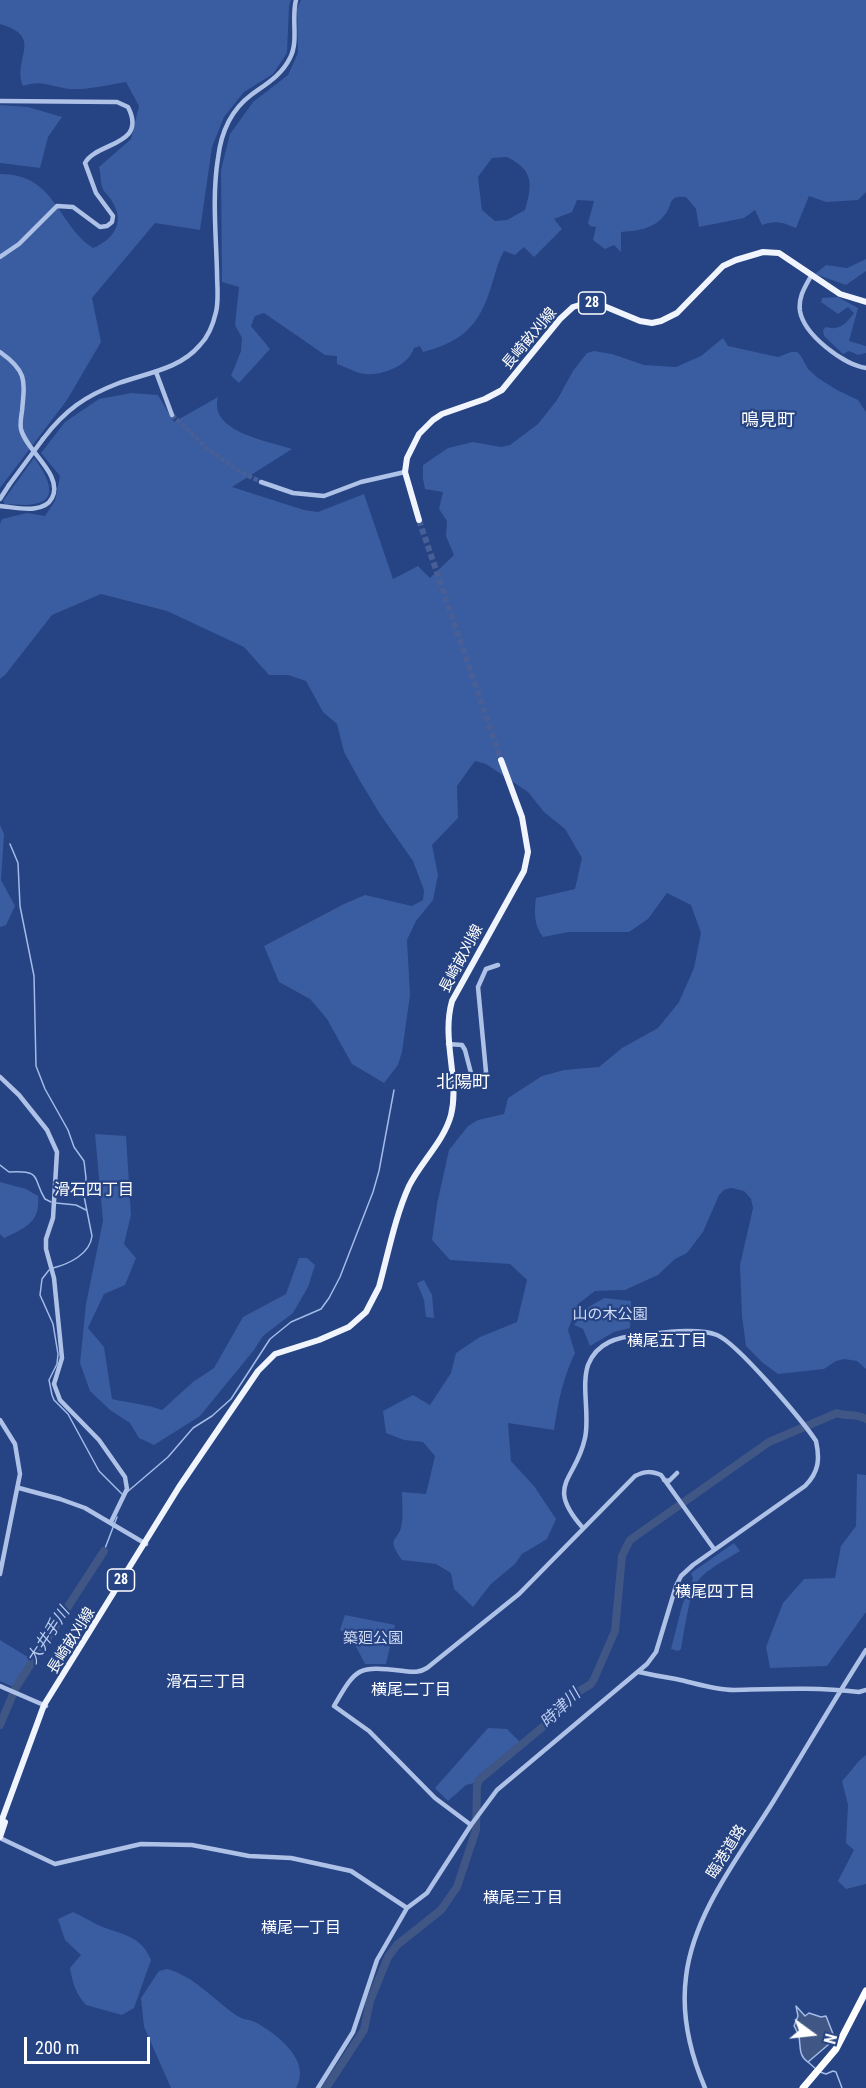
<!DOCTYPE html>
<html>
<head>
<meta charset="utf-8">
<style>
  body { margin:0 }
  #map { position:relative; width:866px; height:2088px; overflow:hidden; background:#264383; font-family:"Roboto Condensed",sans-serif }
  canvas { display:block }
  .north { position:absolute; left:782px; top:2004px; width:60px; height:60px; -webkit-text-stroke:4px #264383; paint-order:stroke; rotate:105deg; font-size:16px; font-weight:700; line-height:24px; text-align:center; color:#fff }
  .north::after { content:''; display:block; margin:auto; width:21px; height:27px; background:#fff; clip-path:polygon(50% 0,100% 100%,50% 72%,0 100%) }
  .scale { position:absolute; left:24px; top:2037px; width:126px; height:27px; box-sizing:border-box; border:3px solid #fff; border-top:0; padding-left:8px; font-size:18px; line-height:21px; white-space:nowrap; color:#fff; -webkit-text-stroke:4px #264383; paint-order:stroke }
</style>
</head>
<body>
<div id="map">
<canvas width="866" height="2088"></canvas>
<div class="north">N</div>
<div class="scale">200 m</div>
</div>
<script>
const c = document.querySelector('canvas').getContext('2d');
c.lineJoin = 'round';
function fillPath(path, color) { c.fillStyle = color; c.fill(path, 'evenodd'); }
function trace(path, color, width, dash) { c.strokeStyle = color; c.lineWidth = width; c.lineCap = dash ? 'butt' : 'round'; c.setLineDash(dash || []); c.stroke(path); }
function drawText(font, color, halo, rows, align = 'center') {
  c.font = font + ' "Roboto Condensed","Noto Sans JP",sans-serif'; c.lineWidth = 4.5; c.setLineDash([]); c.textBaseline = 'middle'; c.strokeStyle = halo; c.fillStyle = color; for (const [text, x, y, turn = 0] of rows) {
    c.save(); c.translate(x, y); c.rotate((+turn || 0) * Math.PI / 180); c.textAlign = isNaN(turn) ? turn : align; if (halo) c.strokeText(text, 0, 0); c.fillText(text, 0, 0); c.restore();
  }
}
fillPath(new Path2D(`
  M0,0H291L289,6L287,53L273,74L244,92L224,117L212,147L200,230L155,223L92,298L101,342L67,400L0,488V174C56,174 56,223 93,248C113,240 125,223 113,203C111,198 107,195 104,191C100,185 101,174 99,167L131,139L139,106L126,82C108,85 88,90 70,89C52,87 41,79 23,86C12,58 45,37 0,24Z
  M301,0H866V192L858,200L826,202L809,196L796,228C783,222 775,220 762,225L755,210L744,218L699,227L696,209L686,197C666,195 674,206 663,217C653,229 636,231 621,232V252L614,245L605,249L593,240L596,227L590,226L588,223L594,201L577,200L572,212L554,219L562,229L534,257L524,247L515,255L504,251C496,266 494,280 488,296C476,330 457,343 423,352L420,346L414,348C409,365 383,376 365,374C356,373 346,367 337,364V356L325,355L264,313L255,316L251,326L270,349L239,383L231,376L241,351L242,338L235,325L239,287L222,282L221,170L230,134L253,102L288,75L298,53L297,9ZM507,157C533,170 533,183 525,210L507,220L495,221L482,210L478,177L492,158Z
  M0,105L28,107L62,117L48,137L40,168L0,163Z
  M866,259V271L846,285L815,274L826,265L847,268Z
  M838,297L858,308L849,341L866,346V353L858,355L849,351L843,354L824,336L823,330L826,327C839,331 846,324 854,313L848,307L838,314L821,302L822,298Z
  M723,338L728,346L778,357L791,352H797L801,356L808,369L818,378L837,390L858,400L866,412V1369L857,1361L844,1359L836,1361L824,1369L778,1374L763,1363L746,1346L742,1316L740,1265L753,1208L751,1199L744,1191L731,1188L724,1190L719,1195L703,1232L687,1253L675,1259L658,1275L625,1290L595,1291L578,1304L568,1330L575,1353C563,1378 558,1402 554,1430L508,1423L511,1461L534,1486L556,1519L547,1539L522,1554L515,1564L491,1584L473,1607L454,1589L451,1573L436,1564L402,1560C384,1535 400,1543 402,1522C403,1512 402,1502 402,1492L426,1494L435,1456L423,1442L404,1440L386,1433L383,1411L413,1395L430,1405L451,1373L456,1353L480,1337L517,1322L527,1280L510,1264L450,1260L432,1240L437,1204L449,1150L468,1126L478,1120L504,1114L508,1098L542,1076L564,1070L599,1067L622,1048L658,1028L679,1002L694,968L701,933L691,905L667,893L648,919L629,932H569L543,937C534,926 534,912 536,898L575,889L582,858L565,829L544,812L528,792L486,764L475,761L457,786L458,818L432,845L438,875L433,900L416,921L407,940L410,995L402,1052L398,1065L384,1083L352,1064L327,1019L310,999L279,982L264,946L344,904L365,895L412,906L423,900L424,890L413,861L380,814L360,781L344,752L337,724L323,712L306,681L288,675H269L244,647L167,611L101,594L52,615L5,675L0,679V524L2,519L27,513L45,516L55,501L60,476L41,453L65,422L99,399L131,393L158,395L174,422L218,397C208,432 269,441 292,449L232,487L304,510L318,512L364,494L393,579L418,566L430,578L454,555L446,536L447,521L439,509L443,492L425,489L423,479V465L448,448L473,442L501,447L510,445L538,424L557,400L573,371L587,353L594,351L612,354L644,365L676,367L701,356Z
  M34,458C44,471 63,500 34,504C25,506 14,504 5,504L3,501Z
  M0,825L4,834L1,880L15,906L6,925L0,927Z
  M95,1134L126,1136L131,1215L124,1244L136,1258L125,1285L104,1294L88,1328L104,1347L112,1399C129,1403 146,1404 162,1410L193,1382L214,1368L243,1317L286,1294L299,1258H307L315,1265L308,1287L293,1313L263,1336L254,1350L200,1416L154,1445L139,1438L130,1423L110,1410L90,1391L80,1363L86,1304L103,1221Z
  M0,1182L26,1189L38,1196C41,1222 25,1228 4,1238L0,1234Z
  M424,1280L432,1295L434,1318L426,1317L424,1300L417,1283Z
  M604,1298L631,1301L630,1328L614,1332L590,1346L583,1329L574,1325L587,1308Z
  M857,1474L866,1475V1612L827,1666L770,1668L766,1647L783,1603L804,1579L835,1578L841,1546L856,1526Z
  M734,1543L740,1551C726,1560 708,1568 698,1581C689,1594 684,1633 681,1649L678,1651L671,1649L682,1606L693,1578L691,1573Z
  M345,1615L395,1625L386,1664H365L352,1639L340,1630Z
  M0,1640L31,1659L13,1687L0,1681Z
  M488,1728L507,1729L520,1742L479,1775L474,1783L466,1785L448,1801L435,1788Z
  M866,1755V1884L846,1889L838,1881L854,1850L846,1843L848,1805L842,1781C851,1772 856,1762 866,1755Z
  M73,1912C82,1916 90,1921 98,1925C120,1935 141,1934 151,1960L134,2008L122,2015L86,2005C76,1995 72,1981 70,1968L81,1955L65,1940L58,1919Z
  M167,1969C194,1976 213,1999 236,2015C242,2020 250,2019 257,2023C278,2035 312,2061 296,2088H171L144,2027L141,1998L159,1971Z`), '#3a5ca0');
const water = new Path2D(`
  M796,2006L805,2016L809,2013L821,2017L826,2016L835,2039L808,2062C798,2055 801,2047 799,2037C799,2036 795,2027 794,2026L798,2016Z`);
fillPath(water, '#405685');
trace(water, '#a3bbe8', 1.5);
trace(new Path2D(`
  M10,844L18,863L20,906L34,976L36,1066L45,1089L68,1130L74,1147L84,1161L86,1178L84,1196L92,1236C90,1254 69,1264 53,1268
  M0,1165L9,1172C43,1170 32,1178 45,1199L51,1202
  M56,1203L76,1205L86,1210
  M49,1270L42,1279L40,1295L53,1324L58,1354L57,1364L49,1380L52,1395L54,1400L68,1414L99,1471L122,1494
  M126,1493L168,1457L193,1428L212,1416L231,1399L270,1339L291,1322L321,1309L329,1298L340,1277L373,1192L379,1171L394,1090
  M104,1551L117,1517
  M808,2062L816,2069
  M820,2072L826,2074L833,2071L836,2072L842,2088`), '#a3bbe8', 1.5);
trace(new Path2D(`
  M0,1725L16,1687L104,1551
  M326,2088L364,2030L370,2001L388,1957L397,1945L441,1910L457,1887L476,1830L477,1786L479,1780L545,1725L565,1700L591,1684L594,1679L615,1631L622,1556L630,1540L769,1442L837,1413C847,1417 857,1413 866,1419`), '#405685', 8);
trace(new Path2D(`
  M172,415L209,450L239,471L261,482`), '#475f96', 4.5, [4.5, 2]);
trace(new Path2D(`
  M419,520L501,760`), '#475f96', 6, [6, 3]);
trace(new Path2D(`
  M0,101L117,102L128,107C148,146 96,142 85,163L96,193L113,216L112,222L107,226L100,227L73,207L57,206L19,244L0,257
  M811,276C805,287 798,297 800,311C804,335 844,365 866,368
  M0,352C27,371 25,380 22,411C21,417 20,424 21,429C26,451 64,475 52,498C43,515 15,507 0,506
  M156,372L172,415
  M43,439C65,410 85,396 119,383C147,373 180,369 200,345C209,336 213,325 216,312C219,300 217,285 217,272C216,234 212,195 218,158C221,133 231,110 251,95C266,84 281,76 290,58C299,41 291,19 296,0
  M261,482L293,493L324,496L361,482L405,472
  M0,499L9,485
  M448,1044L462,1045L465,1050L472,1077L478,1080L484,1077L486,1072L478,987L486,969L498,965
  M0,1077L19,1095L47,1130L57,1152L53,1218L46,1239V1249L54,1278L62,1358L54,1384L60,1400L99,1440L125,1477L127,1489L111,1522
  M0,1420L15,1444L20,1474L0,1574
  M664,1480L669,1481L677,1473
  M19,1488L60,1499L85,1508L146,1544
  M639,1672C652,1675 663,1677 676,1679C695,1683 714,1690 734,1690C776,1689 817,1687 859,1692L866,1690
  M0,1686L46,1706
  M471,1825L435,1798L369,1731L334,1706C357,1666 358,1666 404,1671C413,1672 419,1673 427,1668L519,1594L635,1476C645,1471 651,1471 661,1475L714,1549
  M0,1838L55,1864L141,1844L192,1845L249,1856L291,1858L351,1871L407,1908
  M318,2088L353,2032L377,1960L407,1908L427,1893L471,1825L497,1790L647,1664L656,1652L676,1586L681,1576L693,1565L805,1486C819,1472 820,1459 816,1441C802,1420 737,1343 717,1335C697,1327 661,1333 640,1335C618,1337 597,1342 588,1365C581,1386 590,1416 585,1438C576,1481 544,1484 583,1528
  M705,2088C690,2053 681,2016 686,1977C693,1914 740,1855 773,1802C804,1752 834,1700 866,1650`), '#aec1e7', 4.5);
trace(new Path2D(`
  M419,520L405,472L407,458L419,434L433,420L442,414L485,399L502,390L560,319L573,307L586,303L599,304L640,321L652,323L661,321L677,313L723,266L736,260L763,252L779,253L840,294L866,302
  M0,1825L44,1705L179,1487L258,1371L275,1354L319,1340L349,1327L366,1312L379,1287C388,1254 395,1217 409,1186C421,1162 444,1141 451,1115C460,1079 441,1040 452,1001L524,871L528,852L522,817L501,760
  M0,1837L5,1822`), '#f0f4fd', 6);
trace(new Path2D(`
  M803,2088L836,2049L866,1991`), '#fff', 7);
trace(new Path2D(`
  M9,485L43,439`), '#aec1e7', 4.5);
for (const [x, y, w] of [
  [592,303,27],
  [121,1580,27]
]) { const box = new Path2D(); box.roundRect(x - w / 2, y - 11, w, 22, 4.5); c.fillStyle = '#264383'; c.fill(box); trace(box, '#fff', 1.5); }
drawText('bold 14px', '#fff', null, [
  ["28",592,303],
  ["28",121,1580]
]);
drawText('15px', '#fff', '#264383', [
  ["長崎畝刈線",530,339,-50],
  ["長崎畝刈線",462,959,-62],
  ["長崎畝刈線",72,1641,-58],
  ["臨港道路",727,1852,-58]
]);
drawText('15px', '#d2def6', '#264383', [
  ["山の木公園",610,1315],
  ["築廻公園",373,1639]
]);
drawText('16px', '#fff', '#264383', [
  ["滑石四丁目",94,1191],
  ["横尾五丁目",667,1342],
  ["横尾四丁目",715,1593],
  ["滑石三丁目",206,1683],
  ["横尾二丁目",411,1691],
  ["横尾三丁目",523,1899],
  ["横尾一丁目",301,1929]
]);
drawText('italic 16px', '#baccef', '#264383', [
  ["大井手川",49,1636,-57],
  ["時津川",561,1709,-44]
]);
drawText('18px', '#fff', '#264383', [
  ["鳴見町",768,421],
  ["北陽町",463,1083]
]);
</script>
</body>
</html>
